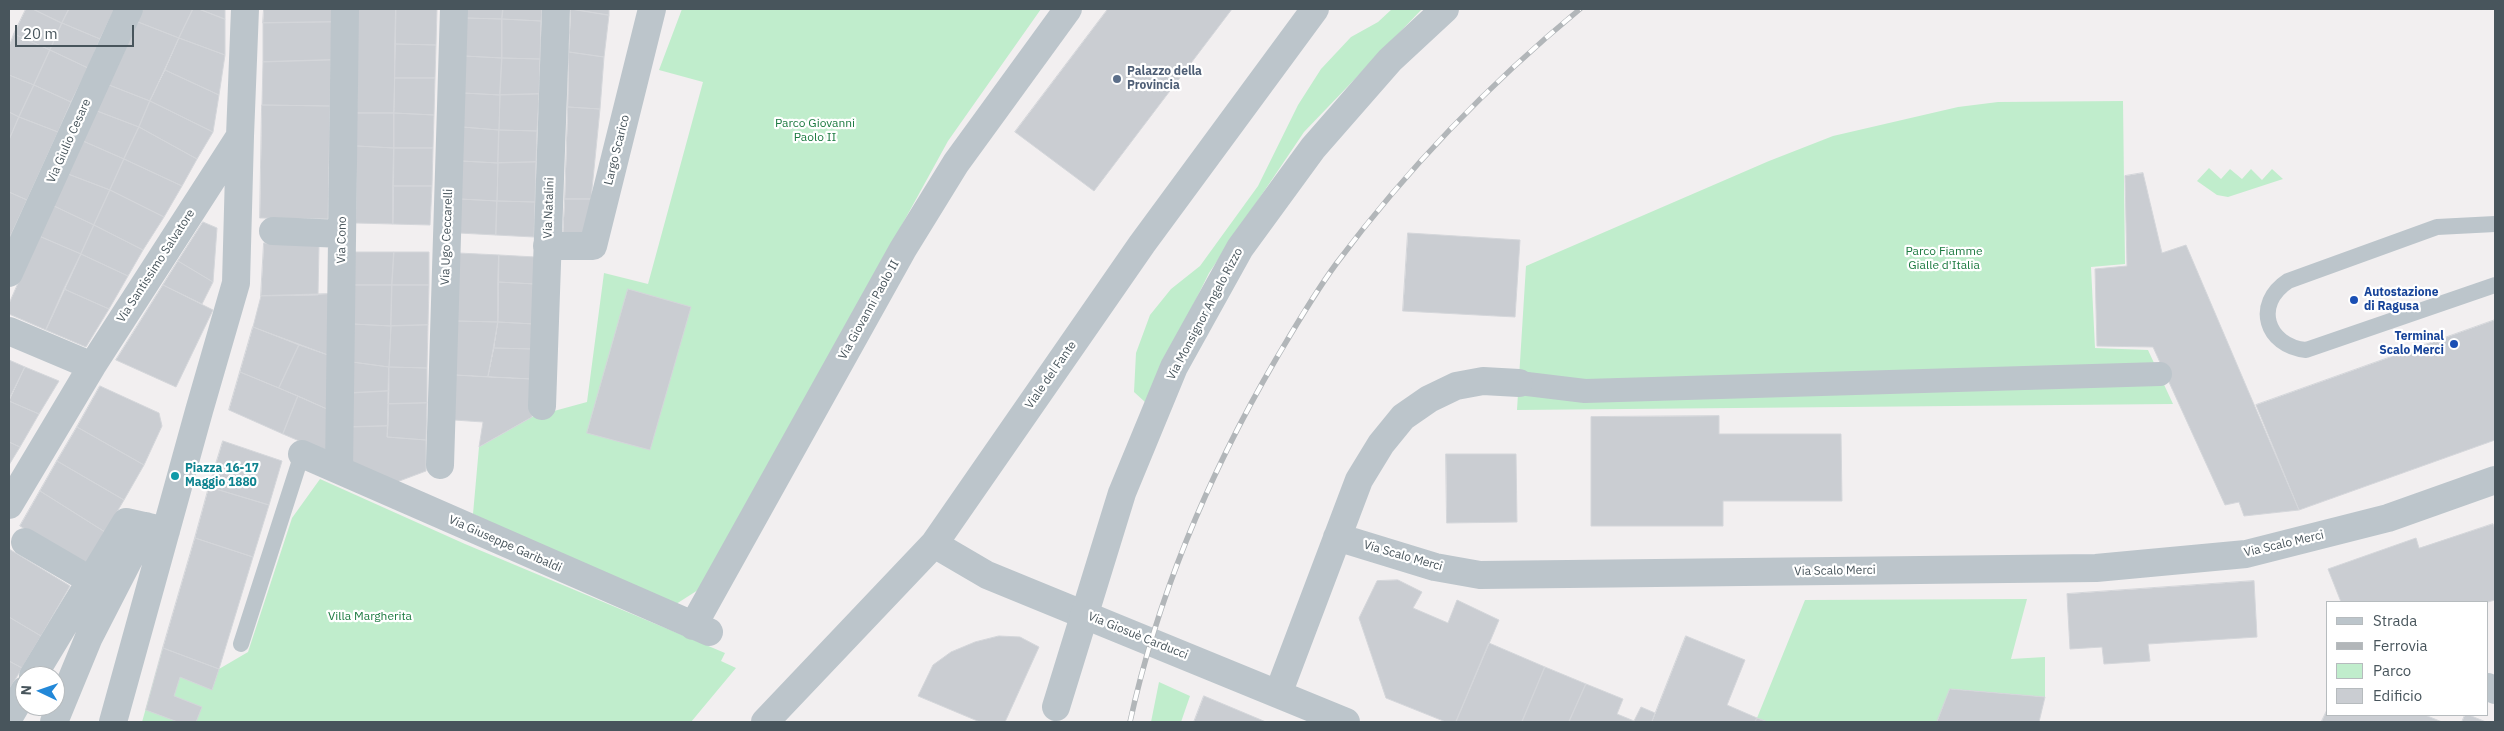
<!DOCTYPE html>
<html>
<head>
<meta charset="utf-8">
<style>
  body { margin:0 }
  #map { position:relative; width:2504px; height:731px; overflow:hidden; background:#f2eff0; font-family:"IBM Plex Sans",sans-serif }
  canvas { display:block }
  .frame { position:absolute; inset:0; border:10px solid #48555c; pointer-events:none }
  .legend { position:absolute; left:2326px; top:601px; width:162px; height:115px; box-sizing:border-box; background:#fff; border:1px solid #b6bbbe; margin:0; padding:6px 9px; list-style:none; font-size:15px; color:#48555c }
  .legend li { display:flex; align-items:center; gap:10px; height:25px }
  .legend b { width:25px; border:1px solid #b6bbbe }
  .north { position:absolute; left:15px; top:666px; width:50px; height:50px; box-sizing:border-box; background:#fff; border:1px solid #b6bbbe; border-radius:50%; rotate:273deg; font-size:14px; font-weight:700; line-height:20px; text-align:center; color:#48555c }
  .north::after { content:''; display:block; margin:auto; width:18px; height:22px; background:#2388d8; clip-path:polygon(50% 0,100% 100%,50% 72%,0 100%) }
  .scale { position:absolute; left:15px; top:25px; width:119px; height:22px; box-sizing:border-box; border:2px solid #48555c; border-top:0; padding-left:6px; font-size:15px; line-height:18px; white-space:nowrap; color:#48555c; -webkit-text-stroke:4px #fff; paint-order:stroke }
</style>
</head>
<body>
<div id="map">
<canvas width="2504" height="731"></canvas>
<div class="frame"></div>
<ul class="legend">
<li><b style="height:6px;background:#bcc5cb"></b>Strada</li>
<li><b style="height:6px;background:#b2b6b9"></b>Ferrovia</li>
<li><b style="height:14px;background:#c0edcc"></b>Parco</li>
<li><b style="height:14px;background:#cacdd2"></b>Edificio</li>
</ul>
<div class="north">N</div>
<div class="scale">20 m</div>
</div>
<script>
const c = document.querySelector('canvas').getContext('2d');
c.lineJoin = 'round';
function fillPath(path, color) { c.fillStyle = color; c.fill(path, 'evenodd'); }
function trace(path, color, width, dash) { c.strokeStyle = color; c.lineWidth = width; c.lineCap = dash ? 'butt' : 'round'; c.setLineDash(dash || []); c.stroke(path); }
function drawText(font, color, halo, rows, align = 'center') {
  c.font = font + ' "IBM Plex Sans",sans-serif'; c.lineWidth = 4.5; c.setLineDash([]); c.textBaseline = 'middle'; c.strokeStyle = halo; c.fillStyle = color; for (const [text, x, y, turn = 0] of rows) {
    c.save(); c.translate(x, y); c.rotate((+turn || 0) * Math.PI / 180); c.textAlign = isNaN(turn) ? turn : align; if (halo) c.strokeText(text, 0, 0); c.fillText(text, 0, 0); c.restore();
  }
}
fillPath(new Path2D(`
  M682,9H1041L948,141L713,569L698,590L673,606L473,514L479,447L532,417L587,402L604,273L648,284L703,82L659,70Z
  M1392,9H1422L1304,132L1209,273L1145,402L1134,392L1136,353L1150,315L1171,289L1200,266L1258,186L1298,105L1321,69L1351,37L1378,22Z
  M2123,101L2125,264L2091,267L2095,348L2148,350L2173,404L1517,410L1526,266L1769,161L1833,136L1958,107L1998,102Z
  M2209,168L2221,179L2230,169L2242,179L2251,169L2262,180L2272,169L2283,179L2228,197L2217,195L2197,181Z
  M320,479L465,544L725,653L721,661L736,668L691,722H142L163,648L219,669L248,652L292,518Z
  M2027,599L2011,659L2045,657V697L1951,689L1937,722H1768L1757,718L1805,600Z
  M1159,682L1190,696L1181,722H1151Z`), '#c0edcc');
const building = new Path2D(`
  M26,9H33L62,23L50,50L14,34Z
  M33,9H69L62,23Z
  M69,9H111L114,10L100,39L62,23Z
  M143,9H193L179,38L138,22Z
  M193,9H199L225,19V55L179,38Z
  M199,9H225V19Z
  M264,9H332V22L263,23Z
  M358,9H396L394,113H357Z
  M396,9H437L436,45L395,44Z
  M465,9H503L502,19L465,18Z
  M503,9H542L541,21L502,19Z
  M571,9H609V15Z
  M571,9L609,15L604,57L569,52Z
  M1108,9H1232L1094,191L1015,132Z
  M465,18L502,19V58L464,56Z
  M502,19L541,21L540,59L502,58Z
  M138,22L179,38L150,101L109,85Z
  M332,22L331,60L263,62V23Z
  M62,23L100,39L88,68L50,50Z
  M14,34L50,50L34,85L9,75V47Z
  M179,38L225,55L219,95L165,70Z
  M395,44L436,45L435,78H395Z
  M50,50L88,68L71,102L34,85Z
  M569,52L604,57L600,109L568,107Z
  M464,56L502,58L500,95L463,93Z
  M502,58L540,59L539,94L500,95Z
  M331,60L330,106L262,105L263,62Z
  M165,70L219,95L213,132L150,101Z
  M9,75L34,85L19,117L9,112Z
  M395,78H435L434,115L394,113Z
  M34,85L71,102L58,132L19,117Z
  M109,85L150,101L139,127L97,111Z
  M463,93L500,95L499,130L462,127Z
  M539,94L537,131L499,130L500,95Z
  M150,101L213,132L197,159L139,127Z
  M262,105L330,106L328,219L260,218Z
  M568,107L600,109L591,199H565Z
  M97,111L139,127L124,159L83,141Z
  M9,112L19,117L9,140Z
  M357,113H394V148L357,146Z
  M394,113L434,115L433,148H394Z
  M19,117L58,132L27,200L9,192V140Z
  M139,127L197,159L182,186L124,159Z
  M462,127L499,130L498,163L461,161Z
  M499,130L537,131L536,162L498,163Z
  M83,141L124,159L110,190L68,174Z
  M357,146L394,148L393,224L356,223Z
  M394,148H433L432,186H393Z
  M124,159L182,186L164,217L110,190Z
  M461,161L498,163L497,201L460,199Z
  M536,162L535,202L497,201L498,163Z
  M2143,173L2162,253L2186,245L2299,510L2244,516L2239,502L2225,505L2153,347L2097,346L2095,269L2127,266L2125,176Z
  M68,174L110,190L94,225L54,206Z
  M393,186H432L430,225L393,224Z
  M110,190L164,217L143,250L94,225Z
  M9,192L27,200L9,239Z
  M460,199L497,201L496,235L459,233Z
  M565,199H591L587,237L563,236Z
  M497,201L535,202L534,237L496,235Z
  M54,206L94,225L81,254L39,236Z
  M203,222L217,228L213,282L178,261Z
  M94,225L143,250L128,276L81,254Z
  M1408,233L1520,240L1515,317L1403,311Z
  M39,236L81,254L46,330L9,314V304Z
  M264,243L319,246L318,295L261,296Z
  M355,252H394L392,285H354Z
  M394,252H429V285H392Z
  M458,253L499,255L498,322L456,321Z
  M81,254L128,276L109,309L64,289Z
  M499,255L535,257V284L498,282Z
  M178,261L213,282L202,304L163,285Z
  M498,282L535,284L534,324L498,322Z
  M163,285L213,310L176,387L116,360Z
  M354,285H392L391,326L353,324Z
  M392,285H429L428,325L391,326Z
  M64,289L109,309L86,347L46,330Z
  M628,289L691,307L650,450L587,433Z
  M329,294L328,355L253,327L261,296Z
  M2495,320V440L2299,510L2256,405Z
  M456,321L498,322L488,377L455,375Z
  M498,322L534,324L533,349L494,348Z
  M353,324L391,326L389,367L352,362Z
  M428,325L427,368L389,367L391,326Z
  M253,327L299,345L279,388L240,372Z
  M299,345L328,355L327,409L279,388Z
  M494,348L533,349L532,379L488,377Z
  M9,360L25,367L9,399Z
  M352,362L389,367V391L352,393Z
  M25,367L59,381L39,414L9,401Z
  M389,367L427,368V403L388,404Z
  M240,372L298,396L283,434L229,410Z
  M455,375L532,379V417L479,447L483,422L454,420Z
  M100,386L159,413L162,426L144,465L77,427Z
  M389,391L388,426L351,427L352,393Z
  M298,396L327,409V453L283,434Z
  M9,401L39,414L20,447L9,442Z
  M427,403L426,440L387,437L388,404Z
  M1719,416V434H1841L1842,501H1723V526H1591V417Z
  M388,426L387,437L426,440V471L394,483L350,464L351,427Z
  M77,427L144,465L124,500L57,461Z
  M223,441L282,461L269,505L209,487Z
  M9,442L20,447L9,465Z
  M1446,454H1516L1517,522L1447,523Z
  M57,461L124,500L105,532L40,491Z
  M209,487L269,505L253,557L195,538Z
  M40,491L105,532L85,565L20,526Z
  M2493,524L2495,529V600L2488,602H2341L2328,569L2416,538L2419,548Z
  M195,538L253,557L219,669L163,648Z
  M9,549L70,586L41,636L9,617Z
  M1398,580L1422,592L1413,608L1448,623L1457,600L1499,620L1456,722H1446L1386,698L1359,618L1377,581Z
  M2254,581L2257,637L2148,644L2150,661L2104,664L2102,647L2070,649L2067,594Z
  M9,617L41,636L22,668L9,661Z
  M999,636L1020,637L1039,647L1005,722H980L918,696L933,665L951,652L975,642Z
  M1686,636L1745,660L1727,705L1757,718L1755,722H1652Z
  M1489,643L1545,667L1522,722H1456Z
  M163,648L219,669L212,690L180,677L174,696L202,707L196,722H178L146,710Z
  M9,661L22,668L9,690Z
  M1545,667L1586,684L1569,722H1522Z
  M1586,684L1623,699L1617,714L1634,721L1641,707L1655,713L1652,722H1569Z
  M1950,689L2045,697L2039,722H1937Z
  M1204,696L1266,722H1194Z
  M2328,708V715H2425L2442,722H2324L2322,721Z
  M2465,715H2469L2486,722H2462Z
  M1757,718L1768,722H1755Z`);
fillPath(building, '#cacdd2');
trace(building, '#d4d6da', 1);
trace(new Path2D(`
  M2495,224L2437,227L2288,281C2253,304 2266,346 2306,350L2495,285
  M241,644L302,454`), '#bcc5cb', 16);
trace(new Path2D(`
  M1519,383L1585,391L2160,374`), '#bcc5cb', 24);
trace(new Path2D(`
  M273,231L342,234
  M547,246H593L652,9
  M9,273L129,9
  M9,331L92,366
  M542,406L556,9
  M302,454L709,632
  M440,465L454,9
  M339,470L345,9
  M9,505L92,366L240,136L245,9
  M1337,537L1435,567L1480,575L2096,568L2246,554L2388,518L2495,480
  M25,542L90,580
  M934,544L987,575L1346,722
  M693,626L903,249L956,163L1068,9
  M33,676L126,522L166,531
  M2488,687L2495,690
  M1278,694L1359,480L1381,444L1403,417L1429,399L1456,386L1483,381L1519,383
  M9,717L25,690
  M54,722L89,637L146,526
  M113,722L199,411L236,283L240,136
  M765,722L934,544L1142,244L1315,9`), '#bcc5cb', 28);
const rail = new Path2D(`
  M1130,722C1158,594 1210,472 1276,359C1295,327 1314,294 1336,264C1407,169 1489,84 1580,9`);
trace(rail, '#b2b6b9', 5.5);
trace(rail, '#fff', 4, [11]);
trace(new Path2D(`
  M1056,707L1122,493L1174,367L1240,248L1313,148L1390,60L1445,9`), '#bcc5cb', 28);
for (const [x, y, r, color] of [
  [1117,79,5,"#5c6f8a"],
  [2354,300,5,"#1a4fb4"],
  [2454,344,5,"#1a4fb4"],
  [175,476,5,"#0f9aa8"]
]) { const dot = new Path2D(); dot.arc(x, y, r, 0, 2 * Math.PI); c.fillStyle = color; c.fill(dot); trace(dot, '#fff', 2); }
drawText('bold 12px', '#4e5e75', '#fff', [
  ["Palazzo della",1127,72],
  ["Provincia",1127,86]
], 'left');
drawText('12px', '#1c7a40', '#fff', [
  ["Parco Giovanni",815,124],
  ["Paolo II",815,138],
  ["Parco Fiamme",1944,252],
  ["Gialle d'Italia",1944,266],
  ["Villa Margherita",370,617]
]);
drawText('12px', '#48555c', '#fff', [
  ["Via Giulio Cesare",69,141,-66],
  ["Largo Scarico",617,150,-76],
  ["Via Natalini",549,208,-88],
  ["Via Ugo Ceccarelli",447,237,-88],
  ["Via Cono",342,240,-89],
  ["Via Santissimo Salvatore",156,266,-57],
  ["Via Giovanni Paolo II",869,310,-61],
  ["Via Monsignor Angelo Rizzo",1205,314,-62],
  ["Viale del Fante",1051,375,-55],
  ["Via Giuseppe Garibaldi",505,544,24],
  ["Via Scalo Merci",2284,544,-13],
  ["Via Scalo Merci",1403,556,16],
  ["Via Scalo Merci",1835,571,-1],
  ["Via Giosuè Carducci",1138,636,22]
]);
drawText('bold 12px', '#164399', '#fff', [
  ["Autostazione",2364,293],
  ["di Ragusa",2364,307],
  ["Terminal",2444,337,"right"],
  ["Scalo Merci",2444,351,"right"]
], 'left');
drawText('bold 12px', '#0d838f', '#fff', [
  ["Piazza 16-17",185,469],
  ["Maggio 1880",185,483]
], 'left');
</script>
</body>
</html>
